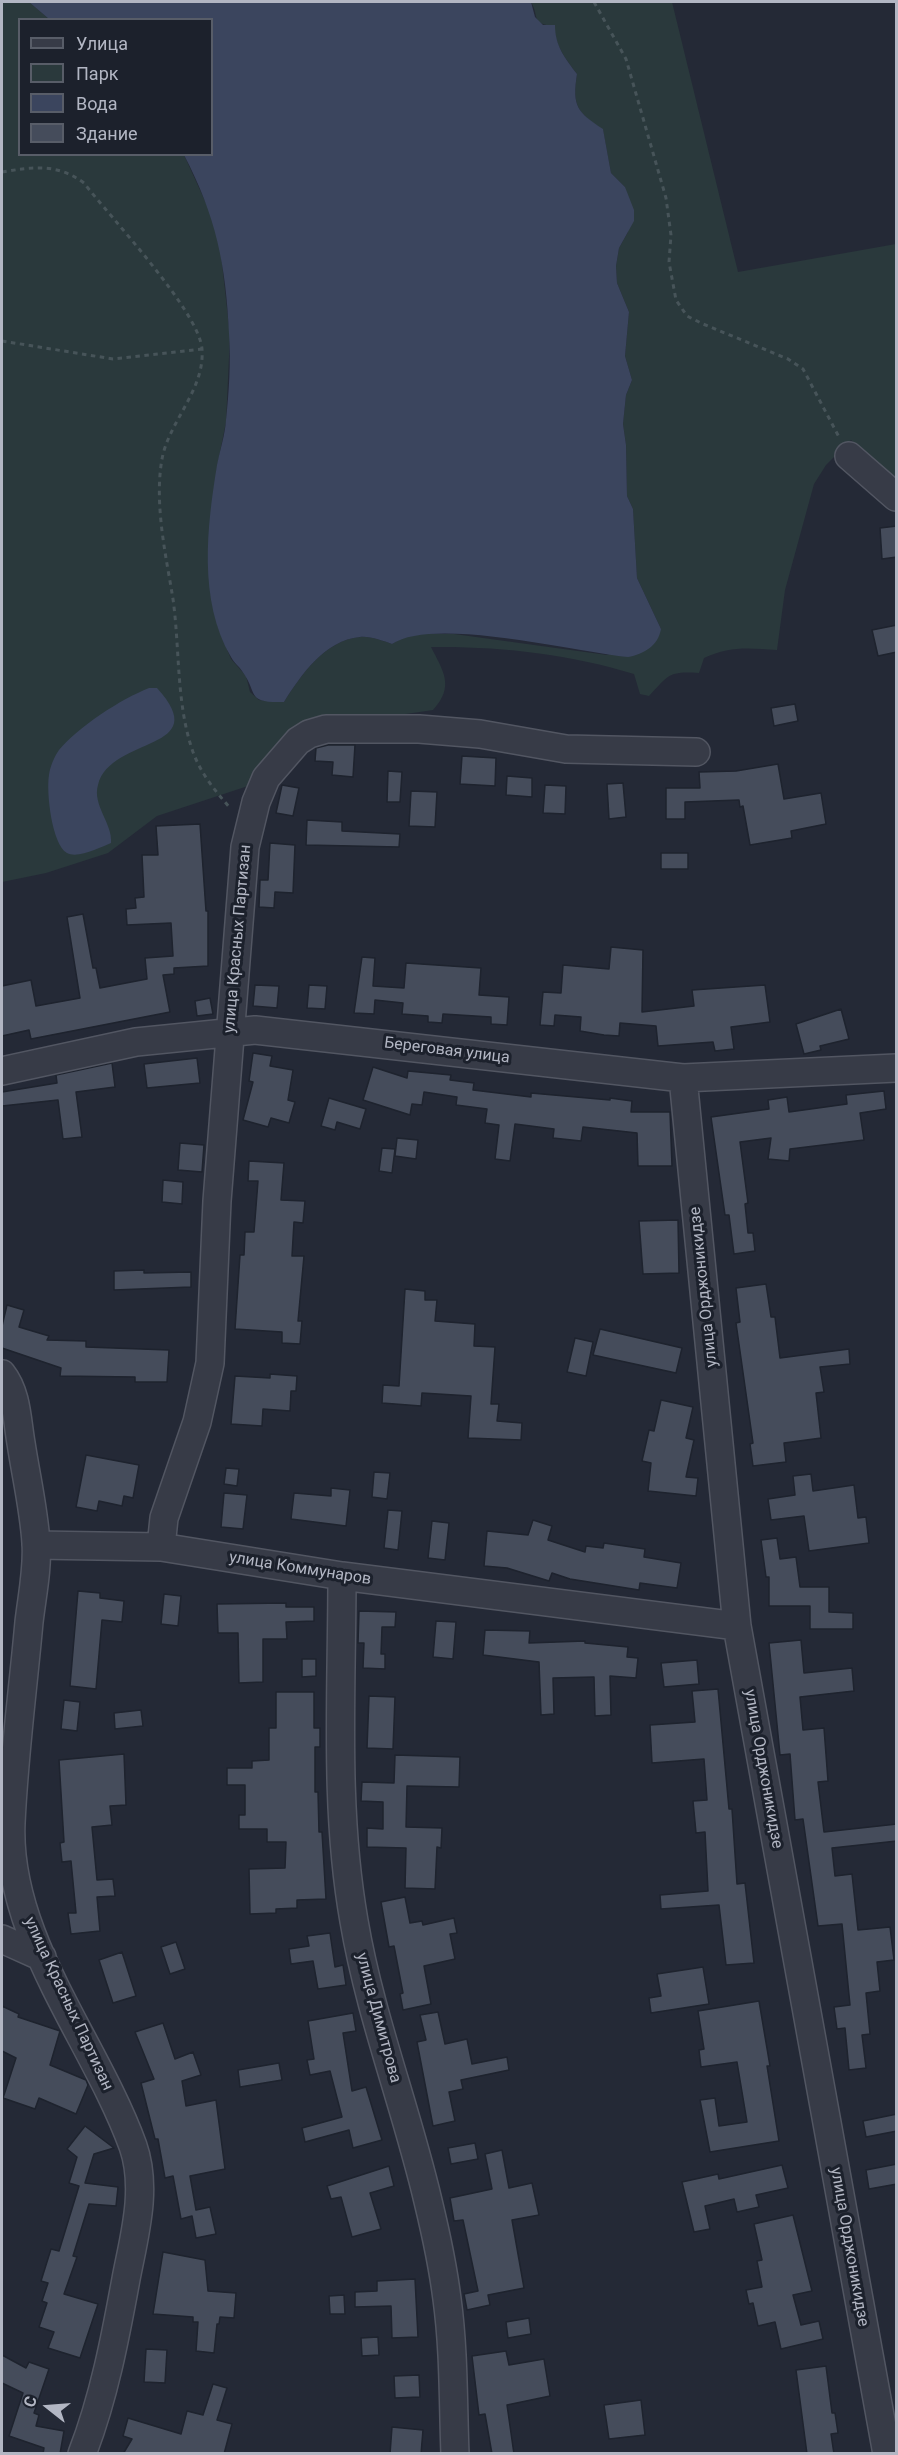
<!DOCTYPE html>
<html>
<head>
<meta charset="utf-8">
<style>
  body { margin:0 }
  #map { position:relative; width:898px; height:2455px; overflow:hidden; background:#242936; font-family:Roboto,sans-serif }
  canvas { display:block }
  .frame { position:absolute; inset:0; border:3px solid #b2b6c3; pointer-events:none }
  .legend { position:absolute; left:18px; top:18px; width:195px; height:138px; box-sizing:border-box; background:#1c212c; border:2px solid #585d68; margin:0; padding:8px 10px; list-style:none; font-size:18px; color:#b2b6c3 }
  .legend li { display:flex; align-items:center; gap:12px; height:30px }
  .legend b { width:30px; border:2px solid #585d68 }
  .north { position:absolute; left:18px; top:2377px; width:60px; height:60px; -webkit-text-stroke:4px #1c212c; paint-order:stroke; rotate:287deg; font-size:16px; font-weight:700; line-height:24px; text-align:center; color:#b2b6c3 }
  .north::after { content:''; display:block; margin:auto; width:21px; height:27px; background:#b2b6c3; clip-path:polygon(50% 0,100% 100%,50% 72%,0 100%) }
</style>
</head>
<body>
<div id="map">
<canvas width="898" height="2455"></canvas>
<div class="frame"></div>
<ul class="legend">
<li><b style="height:8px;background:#373b47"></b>Улица</li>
<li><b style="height:16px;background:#2a393c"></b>Парк</li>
<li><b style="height:16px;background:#3b455e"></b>Вода</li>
<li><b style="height:16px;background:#454c5b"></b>Здание</li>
</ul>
<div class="north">С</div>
</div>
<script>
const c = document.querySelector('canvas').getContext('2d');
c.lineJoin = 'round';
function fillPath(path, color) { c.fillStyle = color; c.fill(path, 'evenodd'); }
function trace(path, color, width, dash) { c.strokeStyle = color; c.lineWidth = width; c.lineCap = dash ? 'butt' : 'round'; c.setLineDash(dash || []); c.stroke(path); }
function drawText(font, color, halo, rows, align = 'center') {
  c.font = font + ' Roboto,sans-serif'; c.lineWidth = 6; c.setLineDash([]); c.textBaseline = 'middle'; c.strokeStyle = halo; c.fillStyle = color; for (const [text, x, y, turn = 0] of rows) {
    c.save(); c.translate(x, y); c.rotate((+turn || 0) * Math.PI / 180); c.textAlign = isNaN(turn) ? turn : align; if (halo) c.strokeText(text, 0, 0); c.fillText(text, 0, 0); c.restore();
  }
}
fillPath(new Path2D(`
  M2,2H29L49,19L20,20V154L184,155L211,214L220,245L230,336L226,422L217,467L210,590L218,627L231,659L246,676L250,692L259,700L284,702C301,675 325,640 360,637C370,636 383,641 392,644L402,637L418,634H454L607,655L661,629L637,578L633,509L627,496L626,445L623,424L626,395L632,380L625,356L629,312L617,283L616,266L619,248L628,232L625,187L611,173L603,130C577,112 572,106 577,74C565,58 555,46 554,26C530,24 540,17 531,2H672L738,272L896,244V483L851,440L826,465L814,484L785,590L777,650C749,648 729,646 704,658L699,673C668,671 669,675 649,696L640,694L634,674C570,654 498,646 431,647C443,671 455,686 433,710L392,716L353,714L314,722L251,785L157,816L108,853L46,873L2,882Z`), '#2a393c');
fillPath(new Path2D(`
  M29,2H531L535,17L543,25H555C555,46 565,58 577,74C572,106 577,112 603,129L611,173L625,187L634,210V221L619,248L616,266L617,283L629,312L625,356L632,380L626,395L623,424L626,445L627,496L633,509L637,578L661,629C658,646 644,654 628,657C576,652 433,616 392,644C383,641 370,636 360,637C325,640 301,675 284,702C245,703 259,694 242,671C239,666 234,663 231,657C198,600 207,527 217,465C220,450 225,435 226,420C229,392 231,362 229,334C226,265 216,216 184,155L212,154V20L49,19Z
  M149,688H157C215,752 111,735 98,785C92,805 113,824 111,843C101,847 78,859 67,853C52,845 46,792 49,775C50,767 54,757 59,750C78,727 121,699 149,688Z`), '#3b455e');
const building = new Path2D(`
  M897,526V557L882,559L880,528Z
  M897,625V652L878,656L872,630Z
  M795,704L798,721L774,726L771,708Z
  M328,745H355L353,777L332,775L333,762L315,761L316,748Z
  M462,756L496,758L495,786L460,784Z
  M778,764L784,799L821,793L826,824L791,831L792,838L750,845L743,806L740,807L739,800L685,802V819H666V788H700L699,772L736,771Z
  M388,771L402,772L400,802H387Z
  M507,776L532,778V797L506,795Z
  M623,783L626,817L609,819L607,784Z
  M282,785L299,788L293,816L276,813Z
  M545,785L566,786L565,814L543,813Z
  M411,791L437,792L435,827L409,826Z
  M307,820L342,822V831L400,834L399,847L306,845Z
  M200,824L206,911H208V966L174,968V974L163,975L170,1012L31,1039L29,1030L2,1036V986L31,980L36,1006L80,998L67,917L83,914L93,968H96L100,988L147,979L145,958L173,956L171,923L127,925L126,909L136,908L135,898L144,897L142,855H158L156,826Z
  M270,843L295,845L293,893L275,892L274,908L259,907L260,880H268Z
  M661,853H688V869H661Z
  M611,947L643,950L642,1012L694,1006L692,990L765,985L770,1022L731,1027L734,1049L715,1051L713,1042L658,1046L656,1026L620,1023L619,1036L604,1035L580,1031L581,1017L555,1015L554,1026L540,1025L543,992L561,993L563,965L609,969Z
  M362,957L375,958L373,986L404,988L406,963L481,968L479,995L509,997L507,1025L491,1024V1017L443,1014L442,1023L428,1022V1016L402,1014L403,1003L375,1000L374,1014L354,1013Z
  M255,985L279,986L277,1008L253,1006Z
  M309,985L327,986L325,1009L307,1008Z
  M210,998L213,1014L197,1016L195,1001Z
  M841,1009L849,1039L820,1046L821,1050L804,1054L796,1024Z
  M253,1053L272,1056L270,1066L293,1070L288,1100L295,1102L289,1123L271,1118L268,1127L243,1120L253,1082L249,1081Z
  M197,1058L200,1083L147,1088L144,1064Z
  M112,1063L115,1087L76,1092L82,1137L63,1139L58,1100L2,1106V1092L57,1083L56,1075Z
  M373,1067L407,1078L408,1071L451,1075L450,1080L474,1083L473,1090L531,1097V1093L610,1100V1098L632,1101L631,1112H670L672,1166H638L637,1133L583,1127L581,1141L553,1138L554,1129L515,1124L510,1161L495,1159L499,1125L485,1123L487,1109L456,1105L457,1097L424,1092L422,1105L412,1104L410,1115L363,1100Z
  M884,1091L886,1109L860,1113L864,1140L790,1149L789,1161L768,1159L771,1138L740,1142L748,1203L745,1204L748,1233H753L755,1251L734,1254L729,1215H725L711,1117L769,1109L768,1100L787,1097L789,1112L847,1104L846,1095Z
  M329,1098L366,1109L360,1129L337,1122L335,1130L321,1126Z
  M397,1138L418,1140L416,1159L395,1156Z
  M180,1143L204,1145L202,1172L178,1170Z
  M382,1148L395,1149L392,1173L379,1171Z
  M249,1161L284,1163L281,1200L305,1201L303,1223L294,1222L292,1256H304L298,1321H302L300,1344L282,1343V1332L235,1329L240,1255H244L245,1232H254L258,1181H248Z
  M163,1180L183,1182L182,1204L162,1202Z
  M678,1220L679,1273L643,1274L639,1221Z
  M144,1270V1273L191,1272V1287L114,1290V1271Z
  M766,1284L771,1317H775L780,1358L849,1349L850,1364L820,1367L824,1392L816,1393L821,1438L784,1443L786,1462L753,1466L750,1444L753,1443L736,1323L740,1322L736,1288Z
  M405,1289L425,1291V1300H437L435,1321L475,1324L474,1346L495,1347L491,1404H499L497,1421L522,1423L521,1440L468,1438L471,1396L422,1393L421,1406L382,1403L383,1385L399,1386Z
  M7,1305L24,1310L19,1327L49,1336L47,1340L86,1341V1347L169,1350L167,1382H135V1377L60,1376L61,1368L2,1348V1326Z
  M600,1329L682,1348L676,1373L593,1355Z
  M575,1338L593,1342L586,1376L567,1372Z
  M270,1374L297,1376L296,1391H291L290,1411L263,1409L262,1426L231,1424L235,1376L270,1378Z
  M661,1400L693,1407L686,1438L694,1440L686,1477L698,1478L696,1496L648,1491L651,1463L642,1461L649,1430L654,1431Z
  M86,1455L139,1465L133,1498L124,1496L122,1506L99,1501L97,1511L76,1507Z
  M226,1468L239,1469L237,1486L224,1484Z
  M374,1472L390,1473L387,1499L372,1497Z
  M811,1474L813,1491L854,1485L858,1518L866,1517L869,1543L809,1551L804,1516L771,1520L768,1499L795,1495L793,1476Z
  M331,1488L350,1490L346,1526L291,1519L294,1493L331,1496Z
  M224,1493L247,1495L243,1529L221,1527Z
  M388,1510L402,1511L398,1550L384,1548Z
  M533,1520L552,1526L548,1540L585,1552L586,1546L603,1548L604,1543L645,1549L644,1557L681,1563L677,1588L640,1583L639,1590L570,1579L552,1573L549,1581L507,1568L484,1566L487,1531L528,1535Z
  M432,1521L449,1523L445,1560L428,1558Z
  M777,1538L780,1559L796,1557L800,1587H829V1612L853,1613V1629H810V1606H769V1577H766L761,1540Z
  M78,1591L100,1593V1598L124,1601L122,1622L102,1620L96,1689L70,1686Z
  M164,1594L181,1596L178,1626L161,1624Z
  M286,1603V1607H314V1621L286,1622L287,1639H263V1682L239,1683L238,1633H218L217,1604Z
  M359,1611L396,1612L395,1627H382L381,1654H385V1669L363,1668L364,1643H358Z
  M436,1621L456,1622L453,1659L433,1657Z
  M485,1630L530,1631L529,1643L585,1641V1643L628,1647L627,1657L638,1658L636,1678L610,1676L611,1715L595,1716L594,1677L553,1678L554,1714L541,1715L539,1662L483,1655Z
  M801,1640L804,1673L852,1668L854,1691L800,1697L803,1730L824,1728L828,1781L818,1782L824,1832L897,1824V1841L832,1848L835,1876L852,1874L858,1930L890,1927L894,1960L877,1962L880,1991L866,1993L870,2034L862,2035L866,2068L849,2070L845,2028L837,2029L834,2007L850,2005L842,1924L818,1926L803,1819L795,1820L790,1754L780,1755L769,1643Z
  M302,1659H316V1676L302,1677Z
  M697,1660L699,1684L664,1687L661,1663Z
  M718,1689L729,1809H732L737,1884L745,1883L754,1963L726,1965L719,1905L661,1909L660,1895L708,1891L705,1832L696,1833L693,1801L707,1800L704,1759L652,1763L650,1725L695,1722L692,1691Z
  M276,1692H314V1728H320V1747H315V1792H318L319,1832H322L326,1899L297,1900V1908L276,1909V1913L250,1914L249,1869L285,1868L286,1842H267V1829H239V1815H245V1785H227V1768H252V1761L269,1760V1728H276Z
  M369,1696L395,1697L393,1749L367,1748Z
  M64,1700L80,1702L77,1731L61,1729Z
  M141,1710L143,1726L115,1729L114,1713Z
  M124,1754L126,1805L110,1806L112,1825L92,1827L97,1880L113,1879L115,1896L97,1897L100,1931L71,1934L68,1913H76L71,1861L62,1862L60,1843L64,1842L59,1760Z
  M395,1755L460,1757L459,1787L407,1786L406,1827L442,1828L441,1848L437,1847L435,1889L405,1888L406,1848L367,1847V1828L383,1829V1802L361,1801L362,1782L394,1783Z
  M405,1897L410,1923L422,1921L423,1925L454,1918L457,1933L450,1934L455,1959L424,1966L431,2004L403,2010L400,1994L403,1993L394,1946L389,1947L381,1902Z
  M330,1933L335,1967L343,1965L346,1985L318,1989L313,1961L291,1964L289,1949L309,1946L307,1936Z
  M176,1942L185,1969L170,1974L161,1947Z
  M122,1952L136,1996L113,2003L99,1960Z
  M703,1967L709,2004L651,2013L649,1998L661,1996L657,1974Z
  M759,2001L770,2066H767L779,2141L710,2152L700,2100L715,2098L719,2126L747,2122L737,2062L701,2067L699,2050L704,2049L698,2011Z
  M2,2006L19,2014L18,2017L60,2031L50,2065L86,2080L88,2085L76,2114L39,2098L35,2109L3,2098L16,2058L2,2051Z
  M438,2012L445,2044L467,2039L472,2064L507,2057L509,2070L461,2080L463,2089L449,2092L455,2121L433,2126L417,2042L426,2040L420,2015Z
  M353,2013L356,2031L343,2033L352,2091L366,2087L382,2140L353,2148L349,2130L305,2142L302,2128L342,2117L330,2071L310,2075L307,2060L314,2059L308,2021Z
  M163,2023L175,2059L193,2052L201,2075L182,2081L186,2106L216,2100L225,2169L190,2176L196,2210L210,2207L216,2234L196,2238L192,2216L181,2219L173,2176L165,2178L158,2139H155L141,2083L154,2079L135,2032Z
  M279,2063L282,2080L240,2087L238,2070Z
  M897,2114V2131L866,2137L863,2121Z
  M85,2126L114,2148L94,2154L85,2183L118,2187L116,2206L89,2204L73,2256L77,2257L64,2294L98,2304L80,2358L48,2348L54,2332L39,2327L47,2303L42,2301L48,2283L41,2281L51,2249L59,2251L79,2186L69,2183L77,2157L67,2149Z
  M475,2143L478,2159L451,2164L448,2148Z
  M502,2150L509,2188L532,2183L539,2215L512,2220L524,2288L488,2295L490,2305L467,2310L464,2294L478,2291L463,2220L454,2221L450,2198L492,2189L485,2154Z
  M897,2164V2184L869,2189L866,2170Z
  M782,2165L788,2188L756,2195L759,2207L737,2212L734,2199L705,2206L710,2229L694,2232L682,2182L718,2174L719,2179Z
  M389,2166L394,2186L370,2193L381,2229L352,2237L341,2197L331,2199L327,2186Z
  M793,2215L812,2291L793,2295L801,2325L819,2321L823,2339L781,2349L775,2322L758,2326L753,2303L749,2304L746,2290L762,2287L757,2261L762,2260L754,2224Z
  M163,2252L205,2260L208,2291L236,2293L234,2318L220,2317L219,2324H217L214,2353L196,2351L198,2322H193V2317L153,2314Z
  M415,2279L418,2337L392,2338L391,2306L355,2307V2292L377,2291V2281Z
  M344,2295L345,2314H330L329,2296Z
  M529,2318L531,2334L508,2338L506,2322Z
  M378,2337L379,2355L362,2356L361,2338Z
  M146,2349L167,2350L165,2383L144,2382Z
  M506,2351L509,2365L544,2359L550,2396L507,2405L514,2454H492L485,2414L479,2415L472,2356Z
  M2,2355L26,2368L29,2362L49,2369L34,2413L39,2415L36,2426L64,2431L60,2454H43L44,2448L9,2436L23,2393L2,2383Z
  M826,2366L832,2413H835L838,2433L831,2434L834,2454H807L796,2370Z
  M419,2375L420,2397L395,2398L394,2376Z
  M213,2384L227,2388L217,2420L232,2424L224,2454H123L132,2439L123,2436L128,2418L181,2434L187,2411L203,2415Z
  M641,2400L645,2435L609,2439L604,2405Z
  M392,2427L423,2430L421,2454H390Z`);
fillPath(building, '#454c5b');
trace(building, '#1e232e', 1.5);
const minor = new Path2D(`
  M849,456L896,497
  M2,1071L136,1042L255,1030L683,1078L896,1068
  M683,1078L737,1626L887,2454
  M2,1374C17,1393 17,1420 21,1443C26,1476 34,1510 36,1543C38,1568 32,1596 29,1622C23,1689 14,1756 11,1823C6,1938 95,2041 133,2146C148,2189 134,2237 126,2279C115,2339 104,2397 82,2454
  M36,1545L161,1547L342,1576L737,1626
  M161,1547L164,1518L197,1422L210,1363L217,1201L245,847L256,802L266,778L298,741L309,734L326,729H419L480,734L566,749L696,752
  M342,1576C342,1690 334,1808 354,1921C370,2016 406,2107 428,2201C436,2234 443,2267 447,2299C454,2350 453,2402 455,2454
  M2,1939L42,1957`);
trace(minor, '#525662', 30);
trace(new Path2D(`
  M594,2L626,59L666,198L671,235L669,262L676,300L687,316L703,324L788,359L803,369L839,437
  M2,172C33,167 57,163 84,183C110,217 199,311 202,349C205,390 169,421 162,459C154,504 166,556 173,599C180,650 176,704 193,752C201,774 216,792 231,809
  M2,341L113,359L202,349`), '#475459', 3, [4.5, 4.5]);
trace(minor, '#373b47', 27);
drawText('16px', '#b2b6c3', '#1c212c', [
  ["улица Красных Партизан",238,939,-85],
  ["Береговая улица",447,1051,7],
  ["улица Орджоникидзе",704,1287,-96],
  ["улица Коммунаров",300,1569,9],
  ["улица Орджоникидзе",763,1769,80],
  ["улица Красных Партизан",68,2004,65],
  ["улица Димитрова",378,2018,75],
  ["улица Орджоникидзе",849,2247,80]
]);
</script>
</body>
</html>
